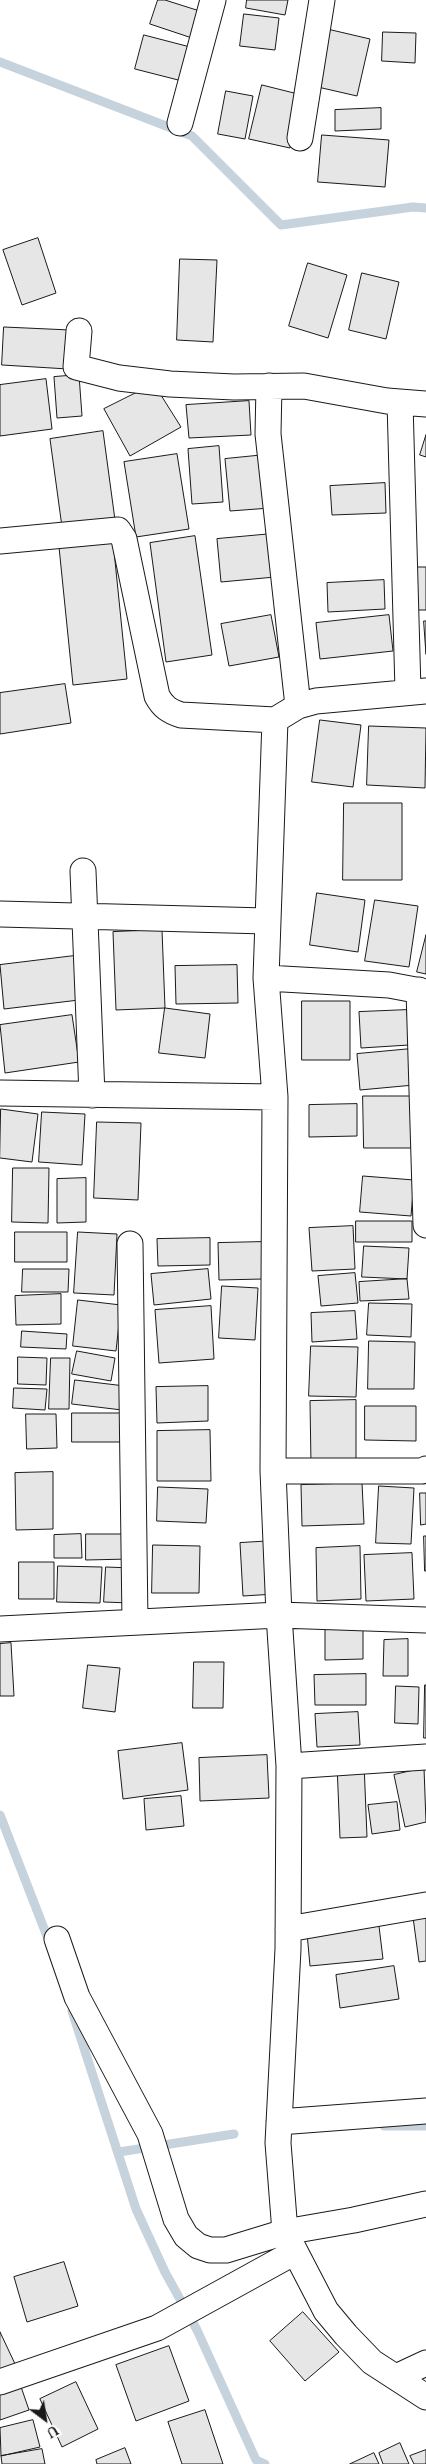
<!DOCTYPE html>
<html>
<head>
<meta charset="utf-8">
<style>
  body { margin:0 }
  #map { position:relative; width:426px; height:2464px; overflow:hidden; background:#fff; font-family:Lora,serif }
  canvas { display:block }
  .north { position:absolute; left:20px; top:2394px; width:50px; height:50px; -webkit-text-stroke:4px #fff; paint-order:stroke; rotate:149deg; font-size:14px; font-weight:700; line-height:20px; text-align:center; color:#1a1a1a }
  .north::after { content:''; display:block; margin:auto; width:18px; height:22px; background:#1a1a1a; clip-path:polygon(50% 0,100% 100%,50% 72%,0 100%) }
</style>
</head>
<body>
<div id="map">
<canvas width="426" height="2464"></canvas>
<div class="north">U</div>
</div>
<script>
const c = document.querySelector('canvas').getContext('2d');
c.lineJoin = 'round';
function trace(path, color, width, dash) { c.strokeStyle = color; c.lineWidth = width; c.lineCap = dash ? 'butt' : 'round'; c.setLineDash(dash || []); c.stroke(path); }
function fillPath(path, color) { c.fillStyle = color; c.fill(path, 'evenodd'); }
trace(new Path2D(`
  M0,62L192,136L281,225L413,207L426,208
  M0,1815L50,1944
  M72,2011L136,2209L165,2272L197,2330L256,2460L265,2464
  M384,2126H426
  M119,2152L234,2134`), '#c6d2dc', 9);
const building = new Path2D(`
  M158,0H165L206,13L198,40L150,24Z
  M247,0H288L285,15L246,8Z
  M244,14L279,18L275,50L240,46Z
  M323,28L370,39L357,96L309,85Z
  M383,32L416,33L415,63L382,61Z
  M144,35L194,48L186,82L135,69Z
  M262,85L302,95L290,148L249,139Z
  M226,91L253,96L245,139L218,134Z
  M381,108V129L335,131V110Z
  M322,135L389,140L385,187L318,182Z
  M38,238L56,293L22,305L3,250Z
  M180,259L217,260L213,342L177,340Z
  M308,263L347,275L328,338L289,326Z
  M362,273L399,282L386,339L349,330Z
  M4,327L70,330L68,369L2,365Z
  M79,375L82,416L57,418L54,377Z
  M46,379L52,429L0,436V385Z
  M154,384L181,427L130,456L104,409Z
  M249,401L251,435L189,438L186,405Z
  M103,431L115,520L62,527L50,439Z
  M426,435V457L420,455Z
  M219,446L223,502L192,504L188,449Z
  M177,454L189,529L136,537L124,462Z
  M265,455L270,508L230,511L225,459Z
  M385,483L386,513L332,515L330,486Z
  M272,534L275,577L221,582L217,539Z
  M195,536L212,655L166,662L150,543Z
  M113,541L127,679L73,685L59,547Z
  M414,567H426V610H414Z
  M384,580L385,609L328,612L327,583Z
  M271,615L279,657L229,666L221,624Z
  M389,615L393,651L320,659L316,623Z
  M424,621H426V654Z
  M65,684L71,723L0,734V693Z
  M320,720L361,725L353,787L312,782Z
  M369,726L426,728L425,788L367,785Z
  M344,803H402V880H343Z
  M317,893L365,900L358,952L310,945Z
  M375,900L418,906L409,967L365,961Z
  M162,930L165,1008L116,1010L113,932Z
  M426,935V974L417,972Z
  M74,956L79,1000L4,1009L0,965Z
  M237,965L238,1003L176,1004L175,966Z
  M302,1001H350V1060H302Z
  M165,1008L210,1014L205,1058L159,1053Z
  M407,1010L409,1045L361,1048L359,1012Z
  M72,1015L79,1062L5,1073L0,1025Z
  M411,1049L414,1085L360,1090L357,1054Z
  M363,1096H414L415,1148H364Z
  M357,1104V1136L309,1137V1105Z
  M1,1109L38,1114L32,1162L0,1158Z
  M42,1112L85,1114L82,1165L39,1162Z
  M97,1122L141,1123L138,1200L94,1198Z
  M13,1168H49L48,1223L12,1222Z
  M363,1176L414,1180L411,1216L360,1212Z
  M86,1178V1222L57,1223V1179Z
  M356,1221H412V1242H356Z
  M353,1226L355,1269L312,1271L309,1228Z
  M15,1232H67V1262H15Z
  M78,1232L117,1234L114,1295L74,1293Z
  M210,1238V1265L158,1266L157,1239Z
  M262,1242L263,1279L219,1280L218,1243Z
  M364,1246L409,1248L407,1279L362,1277Z
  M23,1269H69L68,1292H22Z
  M208,1269L211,1299L154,1305L151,1274Z
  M355,1273L358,1303L321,1306L318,1276Z
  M407,1279L409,1299L360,1301L359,1282Z
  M222,1286L258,1288L255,1340L219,1338Z
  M61,1294V1324L16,1325L15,1296Z
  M78,1300L121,1305L116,1351L73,1346Z
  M369,1303L412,1304L411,1337L367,1335Z
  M211,1306L214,1359L159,1363L155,1310Z
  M355,1311L357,1339L312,1342L311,1313Z
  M22,1331L67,1334L66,1349L21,1347Z
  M369,1341L415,1342L414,1389H368Z
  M311,1346L358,1347L356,1397L309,1396Z
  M77,1351L115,1358L111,1381L72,1374Z
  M18,1357L47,1358L46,1385L18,1384Z
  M51,1358H70L69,1409H49Z
  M75,1380L125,1386L122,1410L72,1404Z
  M208,1386V1421L157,1423L156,1387Z
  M14,1388L47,1389L45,1410L13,1408Z
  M356,1400V1463L311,1464L310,1401Z
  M365,1406H416V1441L365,1440Z
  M72,1413H128L127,1442H72Z
  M26,1414H56L57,1448L27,1449Z
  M210,1430L211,1481H157V1431Z
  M53,1472V1529L16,1530L15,1473Z
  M362,1483L364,1524L302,1526L301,1485Z
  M379,1486L414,1488L411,1544L376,1543Z
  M158,1487L208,1489L206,1523L157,1521Z
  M420,1493H426V1524L421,1525Z
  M81,1534L82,1558H54V1535Z
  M86,1534H131L130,1559L86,1560Z
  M424,1536H426V1571H425Z
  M273,1541L275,1594L243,1596L240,1543Z
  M153,1545L200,1546L199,1593H152Z
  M360,1546L361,1599L317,1601L316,1548Z
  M412,1553L414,1599L366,1601L364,1555Z
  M19,1562H54V1599H19Z
  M58,1566L102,1567L100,1603L57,1602Z
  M106,1567L132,1568L130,1603L104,1602Z
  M363,1629V1659L325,1660V1630Z
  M408,1639V1676H383L384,1640Z
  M11,1643L14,1696H0V1644Z
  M194,1662H224L223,1708H193Z
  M88,1665L120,1668L115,1712L83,1708Z
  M366,1674V1705H315L314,1675Z
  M425,1685H426V1738H424Z
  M396,1686L419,1687L418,1724L395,1723Z
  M358,1712L360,1745L317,1747L315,1714Z
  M182,1743L188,1790L123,1799L118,1751Z
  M267,1755L269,1798L200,1801L199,1758Z
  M364,1763L367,1837L340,1838L337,1764Z
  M424,1768L426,1822L405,1827L394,1775Z
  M181,1796L184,1826L146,1830L144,1799Z
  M397,1802L400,1830L372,1834L368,1805Z
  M426,1915V1961L419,1962L413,1917Z
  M379,1926L383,1959L310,1966L307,1933Z
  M394,1966L399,1999L340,2008L336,1975Z
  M64,2262L78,2306L27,2322L14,2277Z
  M303,2312L339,2352L305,2381L270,2341Z
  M0,2332L16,2366L0,2374Z
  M169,2346L189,2401L136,2421L116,2365Z
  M18,2378L29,2410L0,2420V2384Z
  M76,2382L98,2429L62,2447L40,2399Z
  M205,2410L223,2464H182L168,2422Z
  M33,2420L40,2447L1,2456L0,2428Z
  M400,2443L409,2464H383L379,2453Z
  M125,2448L131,2464H97L96,2460Z
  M42,2449L45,2464H2L1,2456Z
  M426,2450V2464H414L410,2456Z
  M374,2453L379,2464H350Z`);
fillPath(building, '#e6e6e6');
trace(building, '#1a1a1a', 1);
const street = new Path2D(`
  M180,123L213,0
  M300,138L322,0
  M79,331L76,367L119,378L170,384L234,387L304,386L387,401L426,404
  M269,386L268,434L298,706
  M400,402L408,691
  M0,541L118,530L124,539L157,696C163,707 169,711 181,715L275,720
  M426,691L316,701L298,706L275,720L266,978L275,1097L273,1471L279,1615L289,1766L288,1949L278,2143L285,2232L326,2311L346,2335L372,2362L426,2397
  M83,871L92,1095
  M0,914L266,921
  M266,978L389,985L426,992
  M419,990L426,1225
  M0,1093L275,1097
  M130,1244L135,1622
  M273,1471H422L426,1469
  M0,1629L279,1615L426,1620
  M289,1766L426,1757
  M288,1929L426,1905
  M57,1939L77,1997L150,2134L176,2219L186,2236L198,2246L210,2250H226L285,2232L354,2220L426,2204
  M279,2122L426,2111
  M396,2377L426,2363
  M0,2382L157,2328L295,2252`);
trace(street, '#1a1a1a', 27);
trace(street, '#fff', 25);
</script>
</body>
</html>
